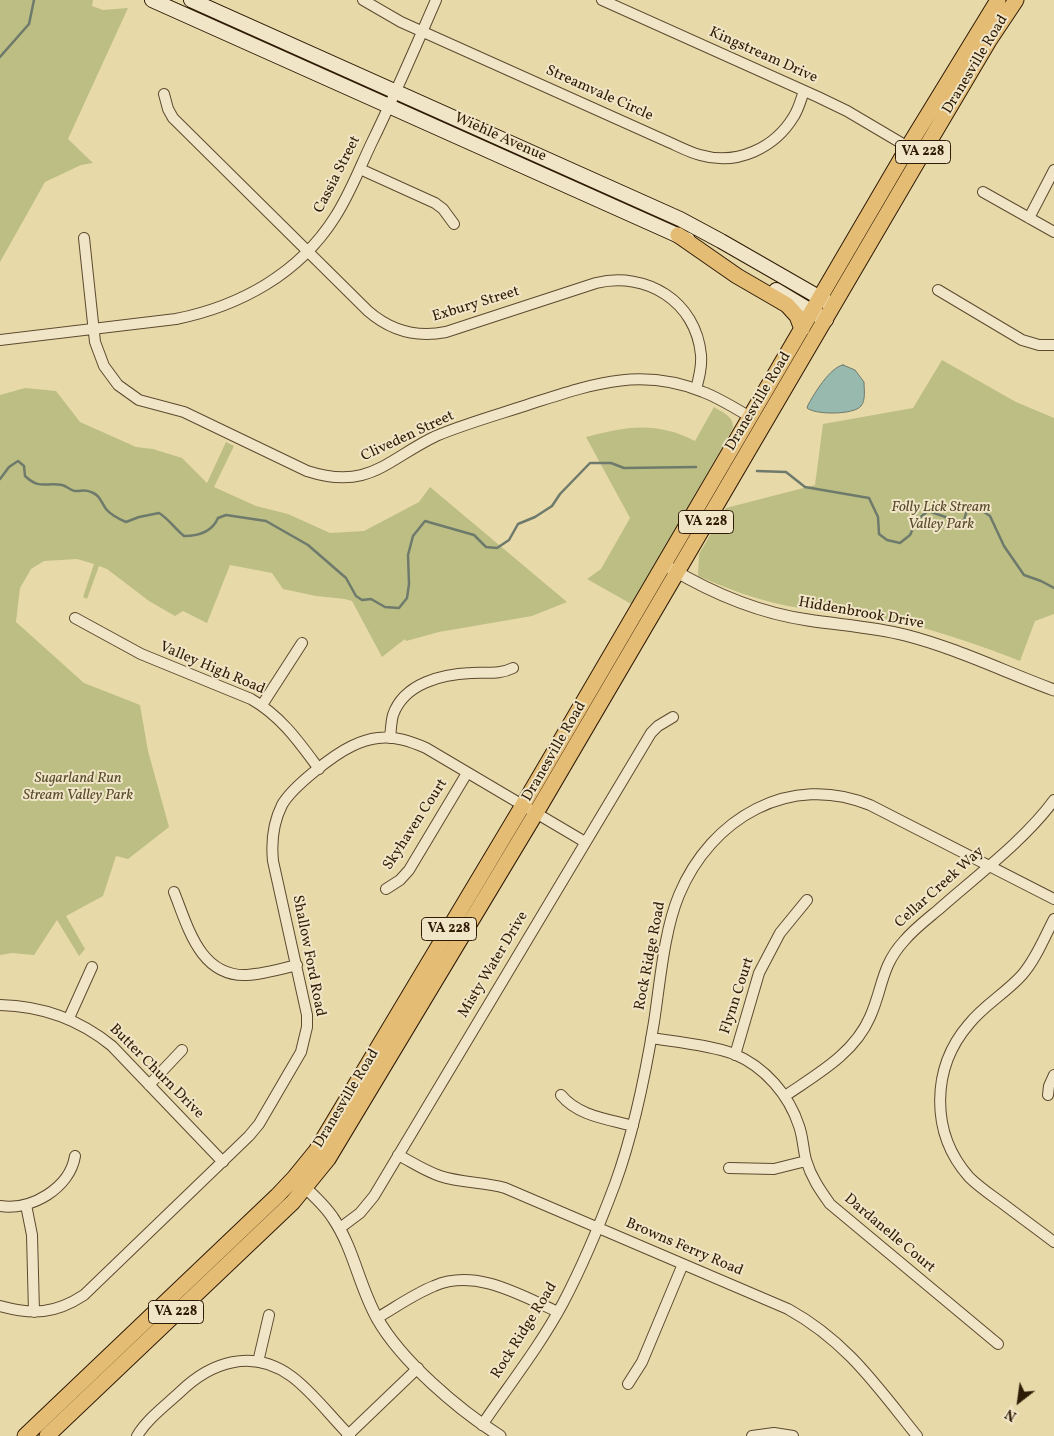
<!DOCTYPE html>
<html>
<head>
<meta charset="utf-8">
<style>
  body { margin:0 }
  #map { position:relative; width:1054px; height:1436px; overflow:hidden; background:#e8d9a9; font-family:Vollkorn,serif }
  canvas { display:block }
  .north { position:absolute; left:994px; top:1376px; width:50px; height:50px; -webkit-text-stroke:4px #f0e6c7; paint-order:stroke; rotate:210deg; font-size:14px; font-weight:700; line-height:20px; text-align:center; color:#2f1b06 }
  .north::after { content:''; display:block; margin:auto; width:18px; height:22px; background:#2f1b06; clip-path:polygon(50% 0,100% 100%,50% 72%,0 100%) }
</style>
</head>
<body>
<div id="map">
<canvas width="1054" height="1436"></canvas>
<div class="north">N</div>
</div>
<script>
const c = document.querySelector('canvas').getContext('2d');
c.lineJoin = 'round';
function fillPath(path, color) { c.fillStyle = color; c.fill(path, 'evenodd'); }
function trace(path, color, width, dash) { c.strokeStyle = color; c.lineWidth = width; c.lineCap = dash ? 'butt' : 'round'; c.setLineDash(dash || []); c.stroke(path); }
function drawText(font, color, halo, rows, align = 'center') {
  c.font = font + ' Vollkorn,serif'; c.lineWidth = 4; c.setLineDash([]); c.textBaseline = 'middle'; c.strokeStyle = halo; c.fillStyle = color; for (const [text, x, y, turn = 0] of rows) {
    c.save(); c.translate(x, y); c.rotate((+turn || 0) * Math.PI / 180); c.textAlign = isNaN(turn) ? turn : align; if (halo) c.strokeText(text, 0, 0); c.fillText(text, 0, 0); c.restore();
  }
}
fillPath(new Path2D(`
  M0,0H93L92,6L103,10L128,8L68,139L93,163L81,165L45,182L0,262Z
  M942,360L1016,402L1054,418V614L1035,621L1020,661C979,645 937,630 894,621C859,614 823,613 788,606C757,600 728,589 698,576L699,554L726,508L815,485L823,424L913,408Z
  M25,388L56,391L80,422L136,447L153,449L182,458L207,483L226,442L234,446L214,487L256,506L288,514L330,533L364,531L419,502L430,487L567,602L532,616L439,632L406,641L405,639L382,657L352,601L345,599L316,596L283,589L272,573L230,565L207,623L183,611L175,616L149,601L107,569L99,566L87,599L83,597L94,564L77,559L44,561L31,569L20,588L16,622L84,683L140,705L148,751L169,827L128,859L116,856L103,896L66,916L85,949L79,956L57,920L34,955L12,953L0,955V395Z
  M714,407C723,413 734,416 733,428L693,498L701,501L640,609L587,579L601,569L630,518L586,437C613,430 641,423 669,431C678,433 687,437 695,441Z`), '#bcbe84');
const water = new Path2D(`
  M843,365L855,370L864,382C864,389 866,400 861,406C854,415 815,415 807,408L808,405C814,394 830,367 843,365Z`);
fillPath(water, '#98b9ae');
trace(water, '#6e7a6b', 1);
trace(new Path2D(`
  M0,57L29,24L34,0
  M757,471L786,472L805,487L869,498L878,517L879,534L887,540L900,543L910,535L917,520L928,511L957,521L964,520L967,510L976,507L990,516L1004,546L1024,575L1041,581L1054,588
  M0,479L9,467L18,461L24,466L25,476C40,490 45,482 62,485C67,486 71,491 76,491C82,491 85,489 91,492C100,495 101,502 106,509C111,515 119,519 126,522L139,517L159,513C169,519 175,529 184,536C198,536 212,532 218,518L226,515L266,521L308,545L346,578L356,596L362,600L371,599L385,607L399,608L407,598L409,584L408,555L413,536L425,521L474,535L486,547L497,548L509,540L518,524L535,517L552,506L560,494L590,463H611L624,468L696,467`), '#6e7a6b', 2.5);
const minor = new Path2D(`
  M363,0L401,22L664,140C676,145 688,152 700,155C737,166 775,148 794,116C799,108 801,99 804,91
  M602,0L818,97L847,111L908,147
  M164,94L168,109L173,118L368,311C391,331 416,338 446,332L596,283C646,271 696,301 701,355C702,367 699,378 696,389
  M360,169L435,203L443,209L454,224
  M983,192L1054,232
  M1029,218L1054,170
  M84,238L95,342L104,366L118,385L139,400L184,412L307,471C369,491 386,460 436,436C464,424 500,414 530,404C590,385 640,366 703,392C719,398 735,408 750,417
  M938,290L1022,340L1039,345H1054
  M0,340L176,319C240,306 299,274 335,217C350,194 360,167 372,142C395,95 415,48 436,0
  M75,618L141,654L251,699C281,716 299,742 319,769
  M262,705L302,643
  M390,738C391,730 391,722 393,715C404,683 443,674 471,673C487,672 499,675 513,668
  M386,889L400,880L409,870L467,773
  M174,892C188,927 200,977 247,975C264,974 281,969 297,965
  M1054,919C1044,938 1036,959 1022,975C1006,993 984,1005 969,1024C931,1068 930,1133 969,1177C979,1187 991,1195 1002,1203C1019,1216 1037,1229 1054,1242
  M0,1005C43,1006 79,1019 112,1046L223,1162
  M69,1018L92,967
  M651,1038C677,1042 710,1045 734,1054C765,1067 789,1095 799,1126C803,1137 803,1149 806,1160C811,1177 820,1190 830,1204L998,1344
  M735,1055L759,973L780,933L807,900
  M149,1085L182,1050
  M561,1095C578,1116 608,1119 633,1126
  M1048,1095L1049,1086L1054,1075
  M785,1096C817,1074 854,1054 870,1017C883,988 881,966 904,941C914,929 926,920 938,910C975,877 1025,840 1054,800
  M398,1155C412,1162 425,1171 440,1176C461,1183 484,1182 505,1188L788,1309C846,1341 876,1385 917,1436
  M729,1168L774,1169L806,1161
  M26,1205L32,1235L34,1312
  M0,1206C31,1211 70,1188 75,1156
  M340,1228L360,1213L374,1196L651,733L658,726L673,717
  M0,1306C33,1315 55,1314 84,1295L249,1136L259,1124L301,1052L307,1027V1015L273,861C271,841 273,823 282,805C292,787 333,755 352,746C360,742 369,739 378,738C395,736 410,741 426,748L585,842
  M377,1318C396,1307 414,1294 434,1286C476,1268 520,1295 558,1312
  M258,1362L269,1315
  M628,1384L642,1362L683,1264
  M482,1425C509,1385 540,1346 563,1303C583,1265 600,1224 615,1184C634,1132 645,1077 654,1022C660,983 664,931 679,895C711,818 790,772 870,805L1054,899
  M137,1436C147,1419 166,1405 180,1392C211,1362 252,1348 291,1376C312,1391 331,1417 350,1436
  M347,1436L418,1368
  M752,1436L774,1433L793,1436`);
const tertiary = new Path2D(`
  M670,568C712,593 759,613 808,620C840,625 873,627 905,635C956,648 1005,672 1054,690
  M299,1182C311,1193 324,1204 333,1218C354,1249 359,1286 377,1318C401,1361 459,1410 500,1436`);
const secondary = new Path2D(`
  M152,0L688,240
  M191,0L680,219L721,241L829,303
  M776,290L826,320`);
const primary = new Path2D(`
  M678,235L737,276L787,305L797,316L802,329
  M25,1436L277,1196L294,1178L316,1151L523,805L908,147L998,0
  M47,1436L293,1202L328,1159L536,813L919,159L990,39L1016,0`);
trace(minor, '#5d4a2f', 12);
trace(tertiary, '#5d4a2f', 13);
trace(secondary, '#2f1b06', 16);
trace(primary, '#2f1b06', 17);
trace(minor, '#f0e6c7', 10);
trace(tertiary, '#f0e6c7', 11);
trace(secondary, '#f0e6c7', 14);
trace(primary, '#e4bc74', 15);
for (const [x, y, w] of [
  [923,152,55],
  [706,522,55],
  [449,929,55],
  [176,1312,55]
]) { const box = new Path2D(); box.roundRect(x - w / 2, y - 11.5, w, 23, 4); c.fillStyle = '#f0e6c7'; c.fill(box); trace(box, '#2f1b06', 1); }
drawText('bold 14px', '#2f1b06', null, [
  ["VA 228",923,152],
  ["VA 228",706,522],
  ["VA 228",449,929],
  ["VA 228",176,1312]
]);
drawText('15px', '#2f1b06', '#f0e6c7', [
  ["Kingstream Drive",763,56,24],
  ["Dranesville Road",976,65,-59],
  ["Streamvale Circle",599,94,24],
  ["Wiehle Avenue",500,138,24],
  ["Cassia Street",338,175,-63],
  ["Exbury Street",476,305,-17],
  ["Dranesville Road",759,402,-59],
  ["Cliveden Street",408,437,-25],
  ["Hiddenbrook Drive",861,614,10],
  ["Valley High Road",212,669,23],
  ["Dranesville Road",555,752,-60],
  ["Skyhaven Court",416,825,-57],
  ["Cellar Creek Way",940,888,-42],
  ["Shallow Ford Road",308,956,79],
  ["Rock Ridge Road",651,956,-79],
  ["Misty Water Drive",494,965,-59],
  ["Flynn Court",738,996,-72],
  ["Butter Churn Drive",156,1072,45],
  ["Dranesville Road",347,1099,-59],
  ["Dardanelle Court",889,1234,40],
  ["Browns Ferry Road",684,1248,23],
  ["Rock Ridge Road",525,1331,-58]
]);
drawText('italic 15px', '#594c2c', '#f0e6c7', [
  ["Folly Lick Stream",941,508],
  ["Valley Park",941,525],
  ["Sugarland Run",78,779],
  ["Stream Valley Park",78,796]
]);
</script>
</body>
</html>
